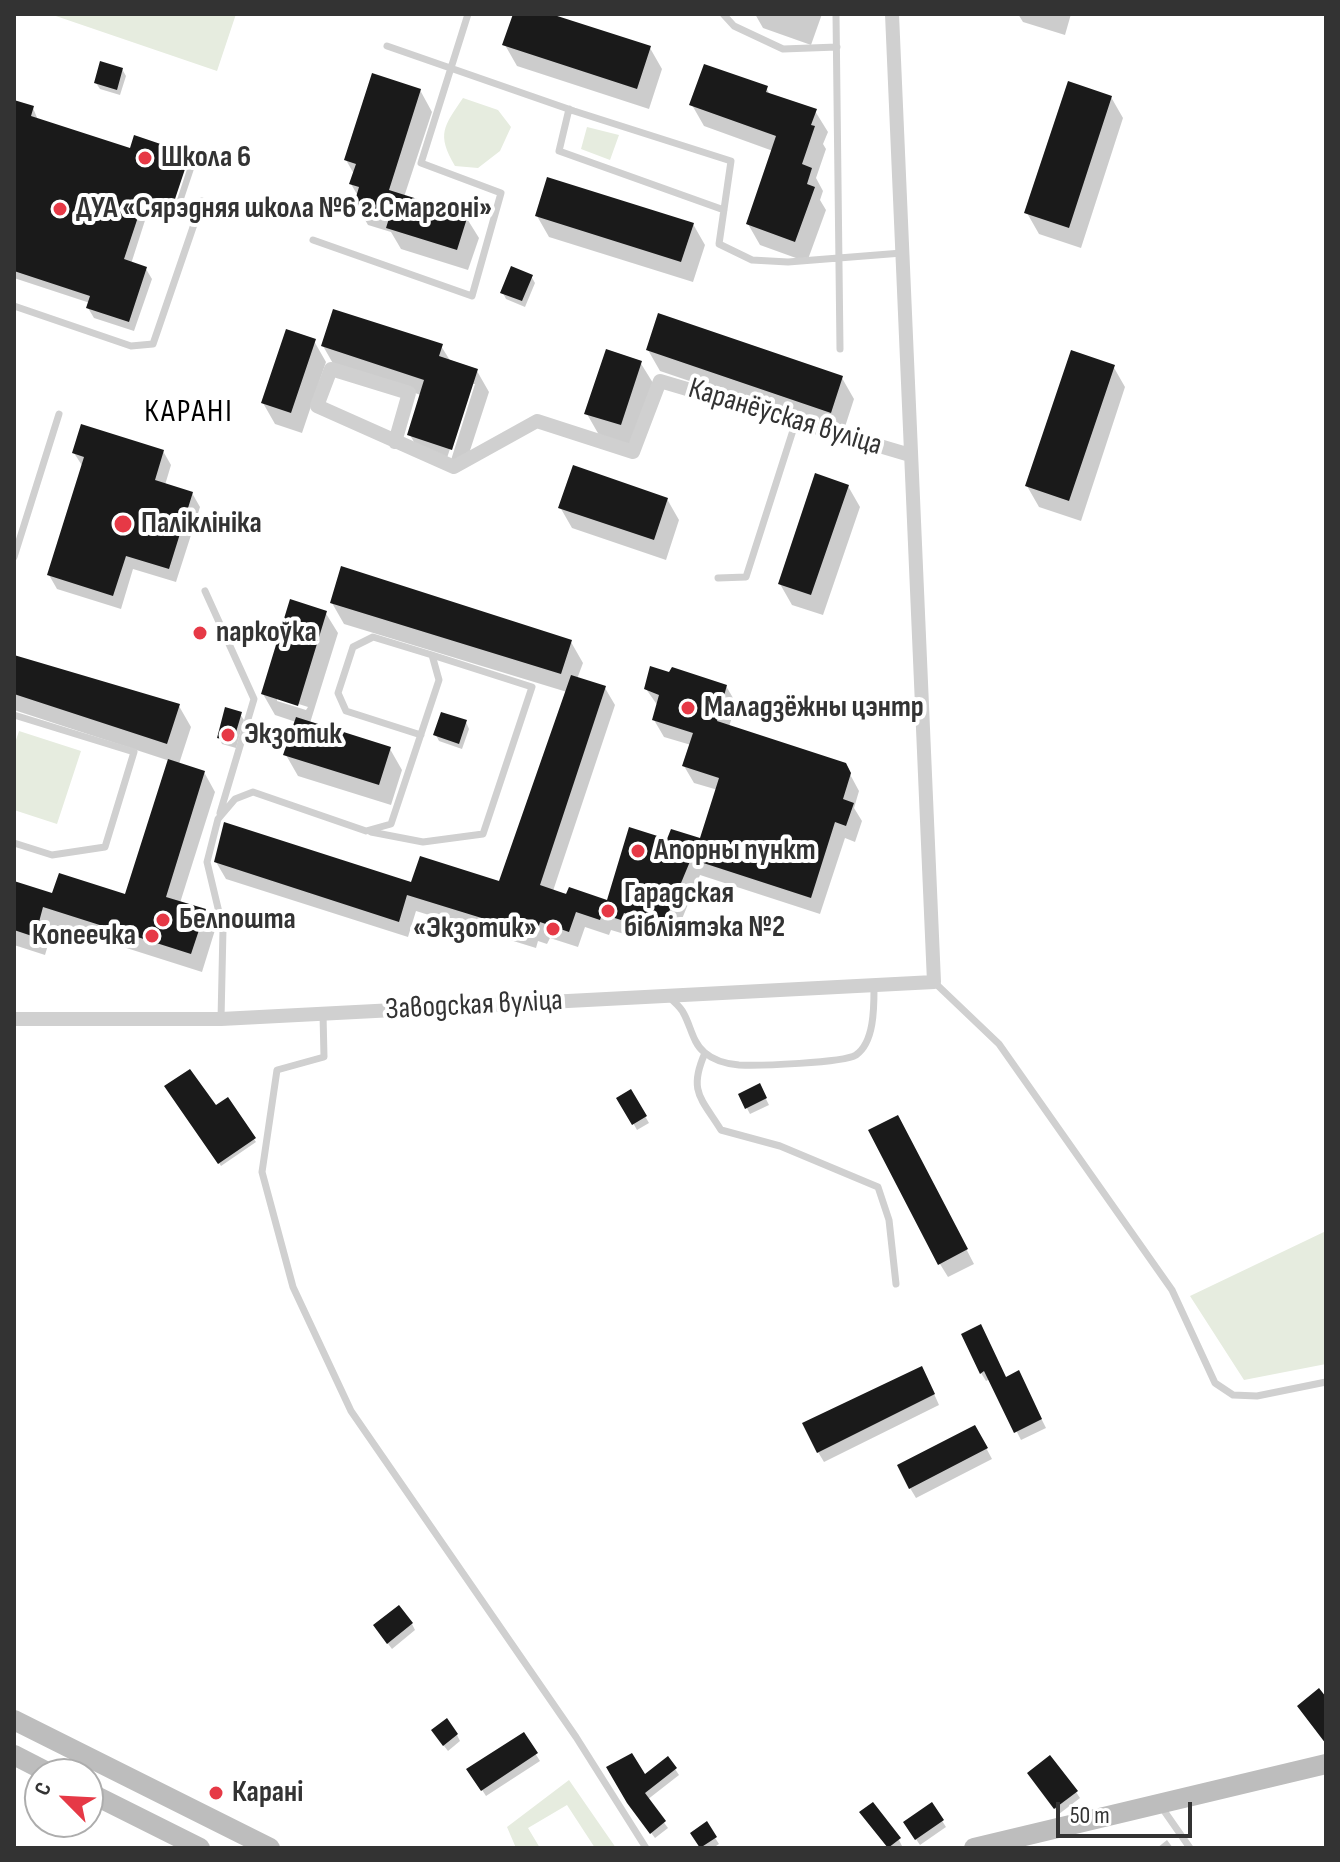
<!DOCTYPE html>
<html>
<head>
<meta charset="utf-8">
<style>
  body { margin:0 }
  #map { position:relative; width:1340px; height:1862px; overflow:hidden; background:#fff; font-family:"Sofia Sans Condensed",sans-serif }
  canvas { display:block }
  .frame { position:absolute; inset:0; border:16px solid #333; pointer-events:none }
  .north { position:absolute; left:24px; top:1758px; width:80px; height:80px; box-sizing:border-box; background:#fff; border:2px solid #adadad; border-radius:50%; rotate:294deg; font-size:22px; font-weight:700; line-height:32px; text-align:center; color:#333 }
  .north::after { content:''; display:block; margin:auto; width:28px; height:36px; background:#e63946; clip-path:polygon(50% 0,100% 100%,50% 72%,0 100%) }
  .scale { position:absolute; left:1056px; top:1802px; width:136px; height:36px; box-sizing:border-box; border:4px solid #333; border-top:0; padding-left:10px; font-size:24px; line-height:28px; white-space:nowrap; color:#333; -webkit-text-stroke:6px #fff; paint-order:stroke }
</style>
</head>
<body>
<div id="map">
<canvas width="1340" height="1862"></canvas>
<div class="frame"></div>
<div class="north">С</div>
<div class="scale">50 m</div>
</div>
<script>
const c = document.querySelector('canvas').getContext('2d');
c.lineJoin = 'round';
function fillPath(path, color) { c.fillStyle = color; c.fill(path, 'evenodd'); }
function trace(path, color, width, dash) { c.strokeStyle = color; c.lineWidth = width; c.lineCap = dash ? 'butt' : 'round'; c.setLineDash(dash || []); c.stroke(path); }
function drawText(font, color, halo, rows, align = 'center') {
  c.font = font + ' "Sofia Sans Condensed",sans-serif'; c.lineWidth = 8; c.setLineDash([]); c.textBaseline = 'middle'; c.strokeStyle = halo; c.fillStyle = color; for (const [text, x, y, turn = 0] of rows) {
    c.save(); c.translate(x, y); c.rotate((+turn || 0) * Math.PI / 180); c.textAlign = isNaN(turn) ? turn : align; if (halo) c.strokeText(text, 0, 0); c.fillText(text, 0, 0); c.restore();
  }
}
fillPath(new Path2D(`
  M50,14H236L217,71Z
  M463,98L498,110L511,127L500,151L478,168L455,166C436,134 444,126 463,98Z
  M587,127L619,135L610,160L581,149Z
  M19,731L81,751L57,824L14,810V746Z
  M1326,1231V1364L1244,1380L1190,1296Z
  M569,1780L616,1848H595L567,1805L528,1828L540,1848H516L507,1827Z`), '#e6ecdf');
fillPath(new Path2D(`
  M515,14H545L650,48L662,69L649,109L517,66L505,45Z
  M755,14H822L811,45L763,28Z
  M1018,14H1071L1065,35L1023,22Z
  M122,69L126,76L120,95L100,89L96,83Z
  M766,88L771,96L815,111L828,132L823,144L826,149L816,178L823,191L820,200L826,210L807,262L760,245L748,224L773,151L704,126L692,105Z
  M420,90L432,112L404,197L466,217L479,238L468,270L401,249L391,232L368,225L356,204L358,196L351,184L354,174L346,160Z
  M1111,97L1123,118L1081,248L1039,234L1027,213Z
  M14,102L33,108L38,120L131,151L189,155L195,166L178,217L172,215L190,160H186L168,214L149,208L131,264L146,269L152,279L134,331L94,318L88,308L90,303L14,278Z
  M537,216L693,224L705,245L693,282L549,237Z
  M531,276L535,283L525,307L506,299L503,293Z
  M314,341L326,362L302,433L275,424L263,403Z
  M323,346H441L451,362L477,371L489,392L464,469L422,456L410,435L421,395L335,367ZM471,384H475L451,460L447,458Z
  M648,350L842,378L854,399L843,433L660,371Z
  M640,362L653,383L632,445L599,435L587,414Z
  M1113,366L1125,387L1081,521L1039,507L1027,486Z
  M163,451L171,465L165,485L192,493L200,507L176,582L133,569L121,609L57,589L49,575L83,467L74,453Z
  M848,486L860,507L823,615L792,605L780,584Z
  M667,499L679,520L666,560L572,528L560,507Z
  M332,603L571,642L583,663L577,679L605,688L615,705L553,891L608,902L669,842L701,841L718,790L694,783L684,766L691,745L664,737L654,720L658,706L646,689L726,686L736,703L729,727L845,765L859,791L854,808L862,821L855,842L845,838L820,914L700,875L675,936L669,940L633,929L631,936L611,930L609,935L585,927L578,947L550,938L547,944L538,941L536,948L416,911L408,937L226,879L216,862L413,884H500L567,692L344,624Z
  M325,612L338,633L310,723L390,749L402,770L391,805L298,776L286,755L296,722L275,715L263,694ZM277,697L308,707L306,710L277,701Z
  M14,657L179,706L191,727L179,764L204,772L215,792L180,903L204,911L215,930L202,972L54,925L45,955L14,945V883L54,895L127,896L170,761L14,710Z
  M240,714L244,720L236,748L222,744L219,737Z
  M466,722L469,729L462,749L439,741L436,735Z
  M759,1085L769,1105L750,1114L740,1095Z
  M167,1087L215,1108L227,1100L256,1142L221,1166Z
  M631,1092L649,1123L637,1130L619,1098Z
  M905,1131L974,1264L948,1277L940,1264Z
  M963,1335L1006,1379L1023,1382L1046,1428L1021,1440L990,1379L986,1381L981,1373Z
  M927,1378L939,1405L824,1462L818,1452Z
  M975,1427L992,1459L916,1498L910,1488Z
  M412,1624L415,1630L392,1649L379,1632Z
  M523,1734L540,1761L486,1796L469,1770Z
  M457,1735L460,1741L448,1751L437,1737Z
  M675,1769L679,1775L647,1800L668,1828L655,1838L633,1809L644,1777Z
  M1033,1779L1076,1792L1080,1798L1059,1814Z
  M932,1805L946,1827L920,1845L905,1823Z
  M865,1819L899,1840L902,1846L888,1848Z
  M706,1824L719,1844L713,1848H702L692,1833Z
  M1167,1840L1173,1848H1157Z`), '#0003');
fillPath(new Path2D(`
  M513,14H551L651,46L637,89L502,45Z
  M100,61L123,68L117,90L94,83Z
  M704,64L768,86L766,92L817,109L811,125L815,126L802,164L812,168L807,184L815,187L795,242L746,224L776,136L689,105Z
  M372,73L421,89L389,190L468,215L457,250L386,228L390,215L354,204L359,187L349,184L356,164L344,160Z
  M1068,81L1112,96L1069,228L1024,213Z
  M14,100L34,106L31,116L130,148L134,135L190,154L172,208L144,199L124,259L147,267L129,322L86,308L90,296L14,271Z
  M547,177L694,223L681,262L535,216Z
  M511,266L533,275L522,301L500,293Z
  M333,309L443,344L439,356L478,369L452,450L407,435L424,380L321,346Z
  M658,313L843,376L831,413L646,350Z
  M286,329L316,339L291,413L261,403Z
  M606,349L642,361L621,425L584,414Z
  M1071,350L1115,365L1069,501L1025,486Z
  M81,424L164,450L155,480L193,492L169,569L126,556L113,596L47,575L84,457L72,453Z
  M573,465L668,498L654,540L558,508Z
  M815,473L849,485L811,595L778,584Z
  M341,566L572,640L561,674L330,603Z
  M290,599L327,611L298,706L261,694Z
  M14,655L180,704L167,744L14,694Z
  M650,666L669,672L672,667L727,685L717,721L846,763L851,773L843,799L854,803L846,826L835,822L811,898L691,859L666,919L658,924L624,913L621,920L602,914L600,920L576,912L569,932L540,922L538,929L529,926L527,932L407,895L399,922L214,862L224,822L411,882L420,856L499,881L571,675L606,686L540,885L566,894L569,887L607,900L629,827L667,839L671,829L700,838L719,778L682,766L693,733L652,720L659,695L644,689Z
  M225,707L242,712L233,742L217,738Z
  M441,712L467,720L459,744L433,735Z
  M296,717L391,747L379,785L283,755Z
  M168,759L205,771L166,897L206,909L191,954L43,907L35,937L14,930V881L52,893L59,873L125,894Z
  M190,1069L216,1105L228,1097L256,1138L218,1164L164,1086Z
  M760,1083L767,1098L745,1109L738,1094Z
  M631,1089L647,1116L632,1125L616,1098Z
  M898,1115L968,1249L938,1265L868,1130Z
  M981,1324L1006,1377L1019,1370L1042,1419L1014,1433L984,1371L980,1374L961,1334Z
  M922,1366L935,1394L817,1453L802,1423Z
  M975,1425L988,1448L909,1489L897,1465Z
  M399,1605L413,1623L387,1644L373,1625Z
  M1319,1688L1326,1697V1744L1297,1706Z
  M447,1718L458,1734L443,1746L431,1730Z
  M524,1732L538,1753L481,1791L466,1769Z
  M632,1753L645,1774L668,1756L677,1768L645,1793L666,1821L650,1834L627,1803L606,1767Z
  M1050,1755L1078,1791L1054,1809L1027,1773Z
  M873,1802L901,1838L888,1848L859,1812Z
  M932,1802L944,1820L915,1840L903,1822Z
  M707,1821L717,1837L700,1848L690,1833Z`), '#1a1a1a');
trace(new Path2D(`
  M723,14L734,26L783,49L837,47
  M836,14L840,349
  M387,46L574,111L731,161L719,244L752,260L788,262L902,253
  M569,109L559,151L724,210
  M313,240L472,296L501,193L421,163L468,14
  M14,306L131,346L153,344L202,201
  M14,557L59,414
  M718,578L746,577L796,421
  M205,591L254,699L220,813
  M14,715L134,752L105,847L52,855L14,843
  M371,832L423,842L483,834L532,687L432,655
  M934,982L999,1044L1172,1290L1215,1383L1233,1395L1257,1396L1326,1382
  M668,996C674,1002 681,1007 684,1014C691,1027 693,1043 704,1052C713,1060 727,1064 739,1065C757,1066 843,1063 856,1055C875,1042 874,1005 874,985
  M323,1014L324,1057L277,1070L262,1172L293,1287L351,1411L576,1737L646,1848
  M221,1019L223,929L207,862L218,819L235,799L253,792L366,831L391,824L439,680L432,655L373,637L353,647L338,693L346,711L421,735
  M705,1053C688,1091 701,1098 721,1130L780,1146L878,1187L889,1220L896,1284
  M1160,1805L1190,1848`), '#d0d0d0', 7);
trace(new Path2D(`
  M395,442L409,393L331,369L317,406L454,467L537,421L633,452L660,381L910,455
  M14,1019H221L934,982L892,14`), '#d0d0d0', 14);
trace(new Path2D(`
  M14,1720L270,1848
  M14,1755L51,1774
  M88,1792L200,1848
  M974,1848L1326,1764`), '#bdbdbd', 20);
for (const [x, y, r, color] of [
  [145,158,8,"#e63946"],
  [60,209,8,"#e63946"],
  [123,524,10,"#e63946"],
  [200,633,8,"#e63946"],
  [688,708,8,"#e63946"],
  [228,735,8,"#e63946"],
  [638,851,8,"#e63946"],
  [608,911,8,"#e63946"],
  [163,920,8,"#e63946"],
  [553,929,8,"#e63946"],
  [152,936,8,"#e63946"],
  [216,1793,8,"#e63946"]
]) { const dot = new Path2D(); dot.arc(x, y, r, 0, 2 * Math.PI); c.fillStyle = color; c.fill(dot); trace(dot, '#fff', 3); }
drawText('bold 30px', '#333', '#fff', [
  ["Школа 6",161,158],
  ["ДУА «Сярэдняя школа №6 г.Смаргоні»",76,209],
  ["Паліклініка",141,524],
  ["паркоўка",216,633],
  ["Маладзёжны цэнтр",704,708],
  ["Экзотик",244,735],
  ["Апорны пункт",654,851],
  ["Гарадская",624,894],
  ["бібліятэка №2",624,928],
  ["Белпошта",179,920],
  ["«Экзотик»",537,929,"right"],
  ["Копеечка",136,936,"right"],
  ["Карані",232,1793]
], 'left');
drawText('30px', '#333', '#fff', [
  ["Каранёўская вуліца",785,418,17],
  ["Заводская вуліца",474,1006,-3]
]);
c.letterSpacing = '2px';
drawText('32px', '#000', '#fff', [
  ["КАРАНІ",189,413]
]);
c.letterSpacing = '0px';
</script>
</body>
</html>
